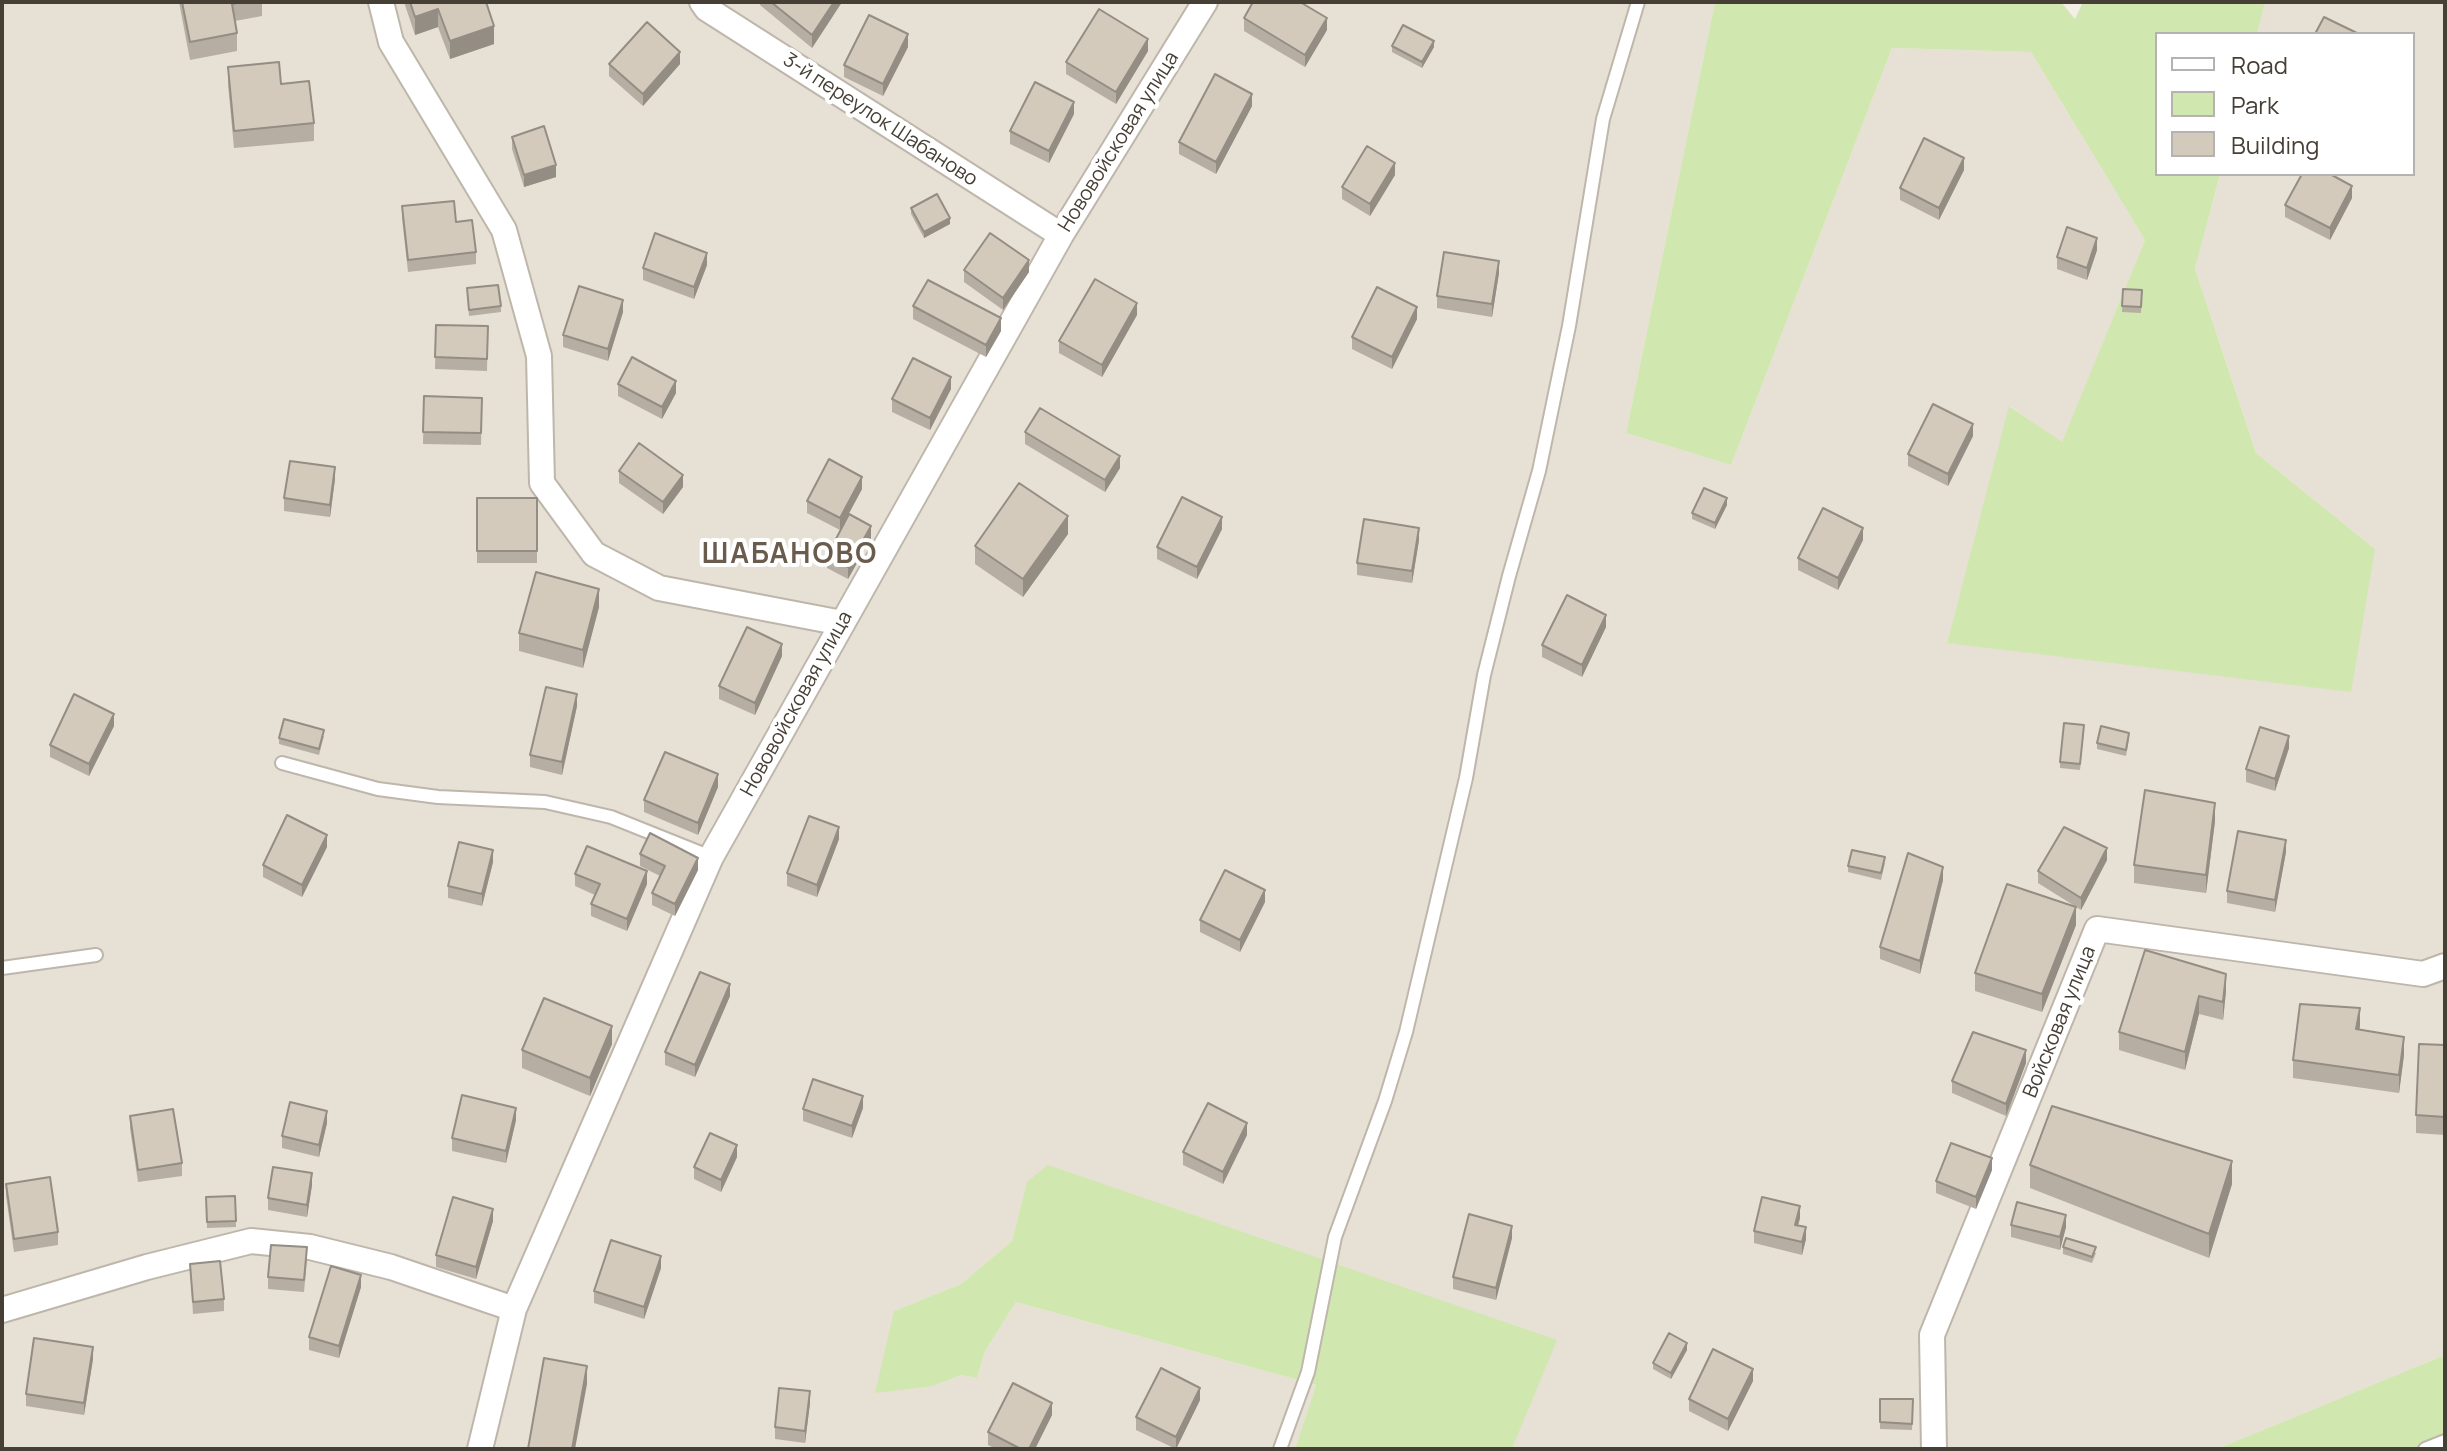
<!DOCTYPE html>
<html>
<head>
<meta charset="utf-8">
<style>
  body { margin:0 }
  #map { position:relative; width:2447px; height:1451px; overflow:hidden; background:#f3efe7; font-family:Manrope,sans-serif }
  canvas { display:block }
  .frame { position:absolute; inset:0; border:4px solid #463f36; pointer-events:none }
  .legend { position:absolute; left:2155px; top:32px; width:260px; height:144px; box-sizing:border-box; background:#fff; border:2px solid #b5b2af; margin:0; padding:10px 14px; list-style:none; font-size:24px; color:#463f36 }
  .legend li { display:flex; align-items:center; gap:16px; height:40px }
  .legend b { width:40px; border:2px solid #b5b2af }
</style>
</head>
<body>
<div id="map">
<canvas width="2447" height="1451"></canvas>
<div class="frame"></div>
<ul class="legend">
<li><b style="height:10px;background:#fff"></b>Road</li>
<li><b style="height:22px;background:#d1e7b0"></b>Park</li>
<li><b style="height:22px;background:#d4cabc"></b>Building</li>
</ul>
</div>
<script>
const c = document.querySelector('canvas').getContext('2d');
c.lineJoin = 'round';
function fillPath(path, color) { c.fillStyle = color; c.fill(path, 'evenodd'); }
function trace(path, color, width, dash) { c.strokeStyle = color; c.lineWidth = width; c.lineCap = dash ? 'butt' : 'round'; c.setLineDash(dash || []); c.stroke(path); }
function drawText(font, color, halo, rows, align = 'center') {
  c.font = font + ' Manrope,sans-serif'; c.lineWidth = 8; c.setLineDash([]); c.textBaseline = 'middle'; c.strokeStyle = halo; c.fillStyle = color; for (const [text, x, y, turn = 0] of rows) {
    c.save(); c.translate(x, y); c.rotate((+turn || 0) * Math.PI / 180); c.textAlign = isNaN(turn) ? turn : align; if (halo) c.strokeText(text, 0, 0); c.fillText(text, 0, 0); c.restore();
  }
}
fillPath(new Path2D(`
  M2,2H1715L1626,433L1731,465L1892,48L2031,52L2145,240L2062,443L2010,406L1947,643L2375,549L2256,453L2195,269L2220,174H2413V34H2257L2265,2H2445V1355L2217,1449H1512L1556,1340L1027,1183L1012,1241L961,1284L894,1311L933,1386L961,1375L977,1378L985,1351L1016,1302L1316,1385L1295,1449H2Z`), '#e7e0d5');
fillPath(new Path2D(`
  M1715,2H2061L2075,19L2083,2H2265L2257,34H2157V174H2220L2195,269L2256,453L2375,549L2351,692L1947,643L2009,406L2062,442L2145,240L2031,52L1892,48L1731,465L1626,433Z
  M1048,1165L1557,1340L1512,1449H1295L1316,1385L1016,1302L985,1351L977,1378L961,1375L933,1386L875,1393L894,1311L961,1284L1012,1241L1027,1182Z
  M2445,1355V1449H2217Z`), '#d1e7b0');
const lane = new Path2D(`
  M282,763L378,789L438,797L545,802L611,817L711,857
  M2,968L96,955
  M1280,1449L1308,1372L1335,1237L1385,1101L1406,1032L1466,778L1484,675L1509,576L1539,471L1569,326L1603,119L1638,2
  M2425,1449L2445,1441`);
const street = new Path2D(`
  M381,2L391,42L504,230L539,356L542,483L594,554L659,588L842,623
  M702,2L707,9L1061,235
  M2,1310L147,1267L251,1241L310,1247L391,1267L514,1309
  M480,1449L514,1309L711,857L1061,235L1205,2
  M1934,1449L1932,1335L2097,929L2423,974L2445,966`);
trace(lane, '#beb6aa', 16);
trace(street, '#beb6aa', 28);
trace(lane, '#fff', 12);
trace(street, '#fff', 24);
fillPath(new Path2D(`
  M179,2H262V16L235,21L237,33V51L190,60Z
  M404,2H486L494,44L450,59L438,27L415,35Z
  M760,2H842L812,48L760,5Z
  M1244,18L1327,30L1305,67L1244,31Z
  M1392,46L1434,47L1422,68L1392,52Z
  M908,47L883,96L844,77V65Z
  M1148,51L1116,104L1066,74V62Z
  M609,64H680L643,106L609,76Z
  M228,67L281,84L314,123V141L234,148L228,85Z
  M1252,106L1216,174L1179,154V142Z
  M1074,114L1049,163L1010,144V131Z
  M512,137L556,177L524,187L512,149Z
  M1964,170L1939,220L1900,200V188Z
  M1395,175L1370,216L1342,199V187Z
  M2352,198L2330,240L2285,217V205Z
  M402,206L456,222L476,252V264L408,272L402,218Z
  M911,208L950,224L924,238L911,214Z
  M2097,250L2087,280L2057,269V257Z
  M707,265L694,299L643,280V268Z
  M964,270L1029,272L1003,310L964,282Z
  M1499,273L1492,317L1437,308V296Z
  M467,288L501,306V312L469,316Z
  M2123,289L2142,290L2141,313L2122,312Z
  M913,306L1001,331L986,357L913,319Z
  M623,312L608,361L563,347V335Z
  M1137,315L1102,377L1059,353V341Z
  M1417,319L1392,369L1352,349V337Z
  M436,325L488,326L487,371L435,369Z
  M618,384L676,393L662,419L618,396Z
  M951,389L930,430L892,412V399Z
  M424,396L482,398L481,445L423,444Z
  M1025,432L1120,468L1105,492L1025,444Z
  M1973,436L1948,486L1908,466V454Z
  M619,471L683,487L663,514L619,483Z
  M335,479L330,517L284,511V498Z
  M862,489L840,530L807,513V501Z
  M477,498H537V563H477Z
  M1727,505L1715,529L1692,519V513Z
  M1222,529L1197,579L1157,559V547Z
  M1068,534L1023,597L975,564V546Z
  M871,538L848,579L827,568V556Z
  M1419,540L1412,583L1357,575V563Z
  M1863,540L1838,590L1798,570V558Z
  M599,607L583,668L519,651V633Z
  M1606,627L1582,677L1542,657V645Z
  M782,656L755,715L719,699V686Z
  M577,706L562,775L530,767V755Z
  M114,726L89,776L50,757V745Z
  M2084,731L2080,770L2060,768V762Z
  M324,736L319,755L279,744V738Z
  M2129,739L2126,756L2097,749V743Z
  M2289,748L2275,791L2246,782V769Z
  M718,787L698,835L644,812V800Z
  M2215,821L2206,893L2134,883V865Z
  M839,839L817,897L787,886V873Z
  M327,847L302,897L263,877V865Z
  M2286,852L2275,912L2227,903V891Z
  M640,854L698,870L675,916L652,905V893L660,876L640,866Z
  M2107,860L2081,910L2038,883V871Z
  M493,862L482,906L448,898V886Z
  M1885,863L1881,880L1848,872V866Z
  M575,874L647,884L627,931L591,916V904L595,895L575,886Z
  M1943,880L1920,974L1880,959V947Z
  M1265,902L1240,952L1200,932V920Z
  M2076,925L2042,1012L1975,991V973Z
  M2145,950L2226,991L2223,1020L2199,1014L2185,1070L2119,1050V1032Z
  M730,996L695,1077L665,1065V1052Z
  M2360,1026L2359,1030L2404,1055L2399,1093L2293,1078V1060Z
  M612,1044L590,1096L522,1068V1050Z
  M2445,1045V1135L2416,1133V1115Z
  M2026,1063L2006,1116L1952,1093V1081Z
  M863,1108L852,1138L803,1121V1109Z
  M130,1116L182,1163V1176L138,1182L130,1128Z
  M516,1120L506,1163L452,1151V1138Z
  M327,1123L319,1157L282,1148V1136Z
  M1247,1135L1223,1184L1183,1165V1152Z
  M737,1157L721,1192L694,1179V1167Z
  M2030,1165L2232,1184L2209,1258L2030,1188Z
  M1992,1170L1976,1209L1936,1193V1181Z
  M6,1184L58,1232V1245L14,1252L6,1196Z
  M312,1185L307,1217L268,1210V1198Z
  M235,1196L236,1227L207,1228L206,1197Z
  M1800,1218L1798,1225L1806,1239L1802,1255L1754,1243V1231Z
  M493,1221L476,1279L436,1267V1255Z
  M2011,1225L2066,1227L2060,1250L2011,1237Z
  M1512,1238L1496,1300L1453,1289V1277Z
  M2063,1247L2096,1253L2092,1263L2063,1254Z
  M307,1260L304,1292L268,1289V1277Z
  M190,1264L224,1299V1311L193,1314Z
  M661,1268L644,1319L594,1303V1291Z
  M361,1287L339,1358L309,1350V1337Z
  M1687,1350L1671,1379L1653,1369V1363Z
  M93,1359L84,1415L26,1406V1394Z
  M1753,1381L1728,1431L1689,1411V1399Z
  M1880,1399H1913L1912,1430L1880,1429Z
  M1200,1400L1176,1449L1136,1430V1417Z
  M810,1403L805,1443L775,1439V1427Z
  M1052,1415L1035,1449H996L988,1445V1432Z`), '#b6aea2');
fillPath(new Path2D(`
  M834,2H842L812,48V35Z
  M438,9V27L415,35V17Z
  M1327,18V30L1305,67V55Z
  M494,26V44L450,59V41Z
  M908,34V47L883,96V84Z
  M1148,39V51L1116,104V92Z
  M1434,41V47L1422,68V62Z
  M680,52V64L643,106V94Z
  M1252,94V106L1216,174V162Z
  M1074,102V114L1049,163V151Z
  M1964,158V170L1939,220V208Z
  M1395,163V175L1370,216V204Z
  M556,165V177L524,187V175Z
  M2352,186V198L2330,240V228Z
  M950,218V224L924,238V232Z
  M2097,238V250L2087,280V268Z
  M707,253V265L694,299V287Z
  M1029,260V272L1003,310V298Z
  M1499,261V273L1492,317V304Z
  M623,300V312L608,361V349Z
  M1137,303V315L1102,377V365Z
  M1417,307V319L1392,369V357Z
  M1001,318V331L986,357V345Z
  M951,377V389L930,430V418Z
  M676,381V393L662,419V407Z
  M1973,424V436L1948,486V474Z
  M1120,456V468L1105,492V480Z
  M335,467V479L330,517V505Z
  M683,475V487L663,514V502Z
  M862,477V489L840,530V518Z
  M1727,498V505L1715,529V523Z
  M1068,516V534L1023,597V579Z
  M1222,517V529L1197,579V567Z
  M871,526V538L848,579V567Z
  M1419,528V540L1412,583V571Z
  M1863,528V540L1838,590V578Z
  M599,589V607L583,668V650Z
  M1606,615V627L1582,677V665Z
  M782,644V656L755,715V703Z
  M577,694V706L562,775V762Z
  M114,714V726L89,776V764Z
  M2289,736V748L2275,791V779Z
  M718,774V787L698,835V823Z
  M2215,803V821L2206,893V875Z
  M839,827V839L817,897V885Z
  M327,835V847L302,897V885Z
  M2286,840V852L2275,912V900Z
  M2107,848V860L2081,910V898Z
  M493,850V862L482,906V894Z
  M698,858V870L675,916V904Z
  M1943,867V880L1920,974V961Z
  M647,871V884L627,931V919Z
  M1265,890V902L1240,952V940Z
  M2076,907V925L2042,1012V994Z
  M2226,974V991L2223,1020V1002Z
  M730,984V996L695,1077V1065Z
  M2199,996V1014L2185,1070V1052Z
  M2360,1008V1026L2356,1047V1029Z
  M612,1026V1044L590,1096V1078Z
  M2404,1037V1055L2399,1093V1075Z
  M2026,1050V1063L2006,1116V1104Z
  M863,1096V1108L852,1138V1126Z
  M516,1108V1120L506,1163V1151Z
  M327,1111V1123L319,1157V1145Z
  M1247,1123V1135L1223,1184V1172Z
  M737,1145V1157L721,1192V1180Z
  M1992,1158V1170L1976,1209V1197Z
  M2232,1161V1184L2209,1258V1234Z
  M312,1173V1185L307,1217V1205Z
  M1800,1206V1218L1795,1237V1225Z
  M493,1209V1221L476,1279V1267Z
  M2066,1215V1227L2060,1250V1237Z
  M1512,1226V1238L1496,1300V1288Z
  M1806,1227V1239L1802,1255V1242Z
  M661,1256V1268L644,1319V1307Z
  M361,1275V1287L339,1358V1346Z
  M1687,1343V1350L1671,1379V1373Z
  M93,1347V1359L84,1415V1403Z
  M587,1366V1384L575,1449H572Z
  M1753,1369V1381L1728,1431V1419Z
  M1200,1388V1400L1176,1449V1437Z
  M810,1391V1403L805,1443V1431Z
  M1052,1403V1415L1035,1449H1029Z`), '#948d84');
const building = new Path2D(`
  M182,2H241L232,4L237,33L190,42Z
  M410,2H486L494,26L450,41L438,9L415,17Z
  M771,2H834L812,35Z
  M1253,2H1300L1327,18L1305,55L1244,18Z
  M1099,9L1148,39L1116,92L1066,62Z
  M869,15L908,34L883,84L844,65Z
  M2324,17L2359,34H2315Z
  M647,22L680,52L643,94L609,64Z
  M1403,25L1434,41L1422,62L1392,46Z
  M279,62L281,84L309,81L314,123L234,131L228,67Z
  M1215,74L1252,94L1216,162L1179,142Z
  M1035,82L1074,102L1049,151L1010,131Z
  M544,126L556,165L524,175L512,137Z
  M1924,138L1964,158L1939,208L1900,188Z
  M1367,146L1395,163L1370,204L1342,187Z
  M2302,174H2330L2352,186L2330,228L2285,205Z
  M937,194L950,218L924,232L911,208Z
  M454,201L456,222L472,220L476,252L408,260L402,206Z
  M2067,227L2097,238L2087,268L2057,257Z
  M655,233L707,253L694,287L643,268Z
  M990,233L1029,260L1003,298L964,270Z
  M1444,252L1499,261L1492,304L1437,296Z
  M1095,279L1137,303L1102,365L1059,341Z
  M928,280L1001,318L986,345L913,306Z
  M498,285L501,306L469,310L467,288Z
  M579,286L623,300L608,349L563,335Z
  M1377,287L1417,307L1392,357L1352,337Z
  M2123,289L2142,290L2141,307L2122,306Z
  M436,325L488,326L487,359L435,357Z
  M632,357L676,381L662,407L618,384Z
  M913,358L951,377L930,418L892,399Z
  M424,396L482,398L481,433L423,432Z
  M1933,404L1973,424L1948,474L1908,454Z
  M1040,408L1120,456L1105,480L1025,432Z
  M639,443L683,475L663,502L619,471Z
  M829,459L862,477L840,518L807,501Z
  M290,461L335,467L330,505L284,498Z
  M1019,483L1068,516L1023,579L975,546Z
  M1704,488L1727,498L1715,523L1692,513Z
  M1182,497L1222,517L1197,567L1157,547Z
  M477,498H537V551H477Z
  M1823,508L1863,528L1838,578L1798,558Z
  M849,514L871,526L848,567L827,556Z
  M1364,519L1419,528L1412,571L1357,563Z
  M536,572L599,589L583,650L519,633Z
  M1567,595L1606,615L1582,665L1542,645Z
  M747,627L782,644L755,703L719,686Z
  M546,687L577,694L562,762L530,755Z
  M74,694L114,714L89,764L50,745Z
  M284,719L324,730L319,749L279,738Z
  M2064,723L2084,725L2080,764L2060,762Z
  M2101,726L2129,733L2126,750L2097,743Z
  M2260,727L2289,736L2275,779L2246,769Z
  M665,752L718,774L698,823L644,800Z
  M2145,790L2215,803L2206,875L2134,865Z
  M287,815L327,835L302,885L263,865Z
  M809,816L839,827L817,885L787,873Z
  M2064,827L2107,848L2081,898L2038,871Z
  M2238,831L2286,840L2275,900L2227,891Z
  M650,833L698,858L675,904L652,893L665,866L640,854Z
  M459,842L493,850L482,894L448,886Z
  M587,846L647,871L627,919L591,904L600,884L575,874Z
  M1852,850L1885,857L1881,873L1848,866Z
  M1908,853L1943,867L1920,961L1880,947Z
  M1225,870L1265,890L1240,940L1200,920Z
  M2007,884L2076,907L2042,994L1975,973Z
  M2145,950L2226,974L2223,1002L2199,996L2185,1052L2119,1032Z
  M700,972L730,984L695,1065L665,1052Z
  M544,998L612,1026L590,1078L522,1050Z
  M2300,1004L2360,1008L2356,1029L2404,1037L2399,1075L2293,1060Z
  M1973,1032L2026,1050L2006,1104L1952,1081Z
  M2419,1044L2445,1045V1117L2416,1115Z
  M813,1079L863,1096L852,1126L803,1109Z
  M462,1095L516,1108L506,1151L452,1138Z
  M290,1102L327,1111L319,1145L282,1136Z
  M1208,1103L1247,1123L1223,1172L1183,1152Z
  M2052,1106L2232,1161L2209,1234L2030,1165Z
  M173,1109L182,1163L138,1170L130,1116Z
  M710,1133L737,1145L721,1180L694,1167Z
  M1951,1143L1992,1158L1976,1197L1936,1181Z
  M273,1167L312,1173L307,1205L268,1198Z
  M50,1177L58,1232L14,1239L6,1184Z
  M235,1196L236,1221L207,1222L206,1197Z
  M453,1197L493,1209L476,1267L436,1255Z
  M1762,1197L1800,1206L1795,1225L1806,1227L1802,1242L1754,1231Z
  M2017,1202L2066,1215L2060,1237L2011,1225Z
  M1469,1214L1512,1226L1496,1288L1453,1277Z
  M2066,1238L2096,1247L2092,1257L2063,1247Z
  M611,1240L661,1256L644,1307L594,1291Z
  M271,1245L307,1247L304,1280L268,1277Z
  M220,1261L224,1299L193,1302L190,1264Z
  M331,1266L361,1275L339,1346L309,1337Z
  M1669,1333L1687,1343L1671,1373L1653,1363Z
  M34,1338L93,1347L84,1403L26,1394Z
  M1713,1349L1753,1369L1728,1419L1689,1399Z
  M544,1358L587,1366L572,1449H528Z
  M1161,1368L1200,1388L1176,1437L1136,1417Z
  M1013,1383L1052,1403L1029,1449H1021L988,1432Z
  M779,1388L810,1391L805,1431L775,1427Z
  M1880,1399H1913L1912,1424L1880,1422Z`);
fillPath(building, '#d4cabc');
trace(building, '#948d84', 2);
drawText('20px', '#463f36', '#fff', [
  ["3-й переулок Шабаново",880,120,33],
  ["Нововойсковая улица",1119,142,-58],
  ["Нововойсковая улица",797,704,-61],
  ["Войсковая улица",2060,1022,-68]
]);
c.letterSpacing = '2px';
drawText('bold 28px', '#695c4d', '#fff', [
  ["ШАБАНОВО",790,555]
]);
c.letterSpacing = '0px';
</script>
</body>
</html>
